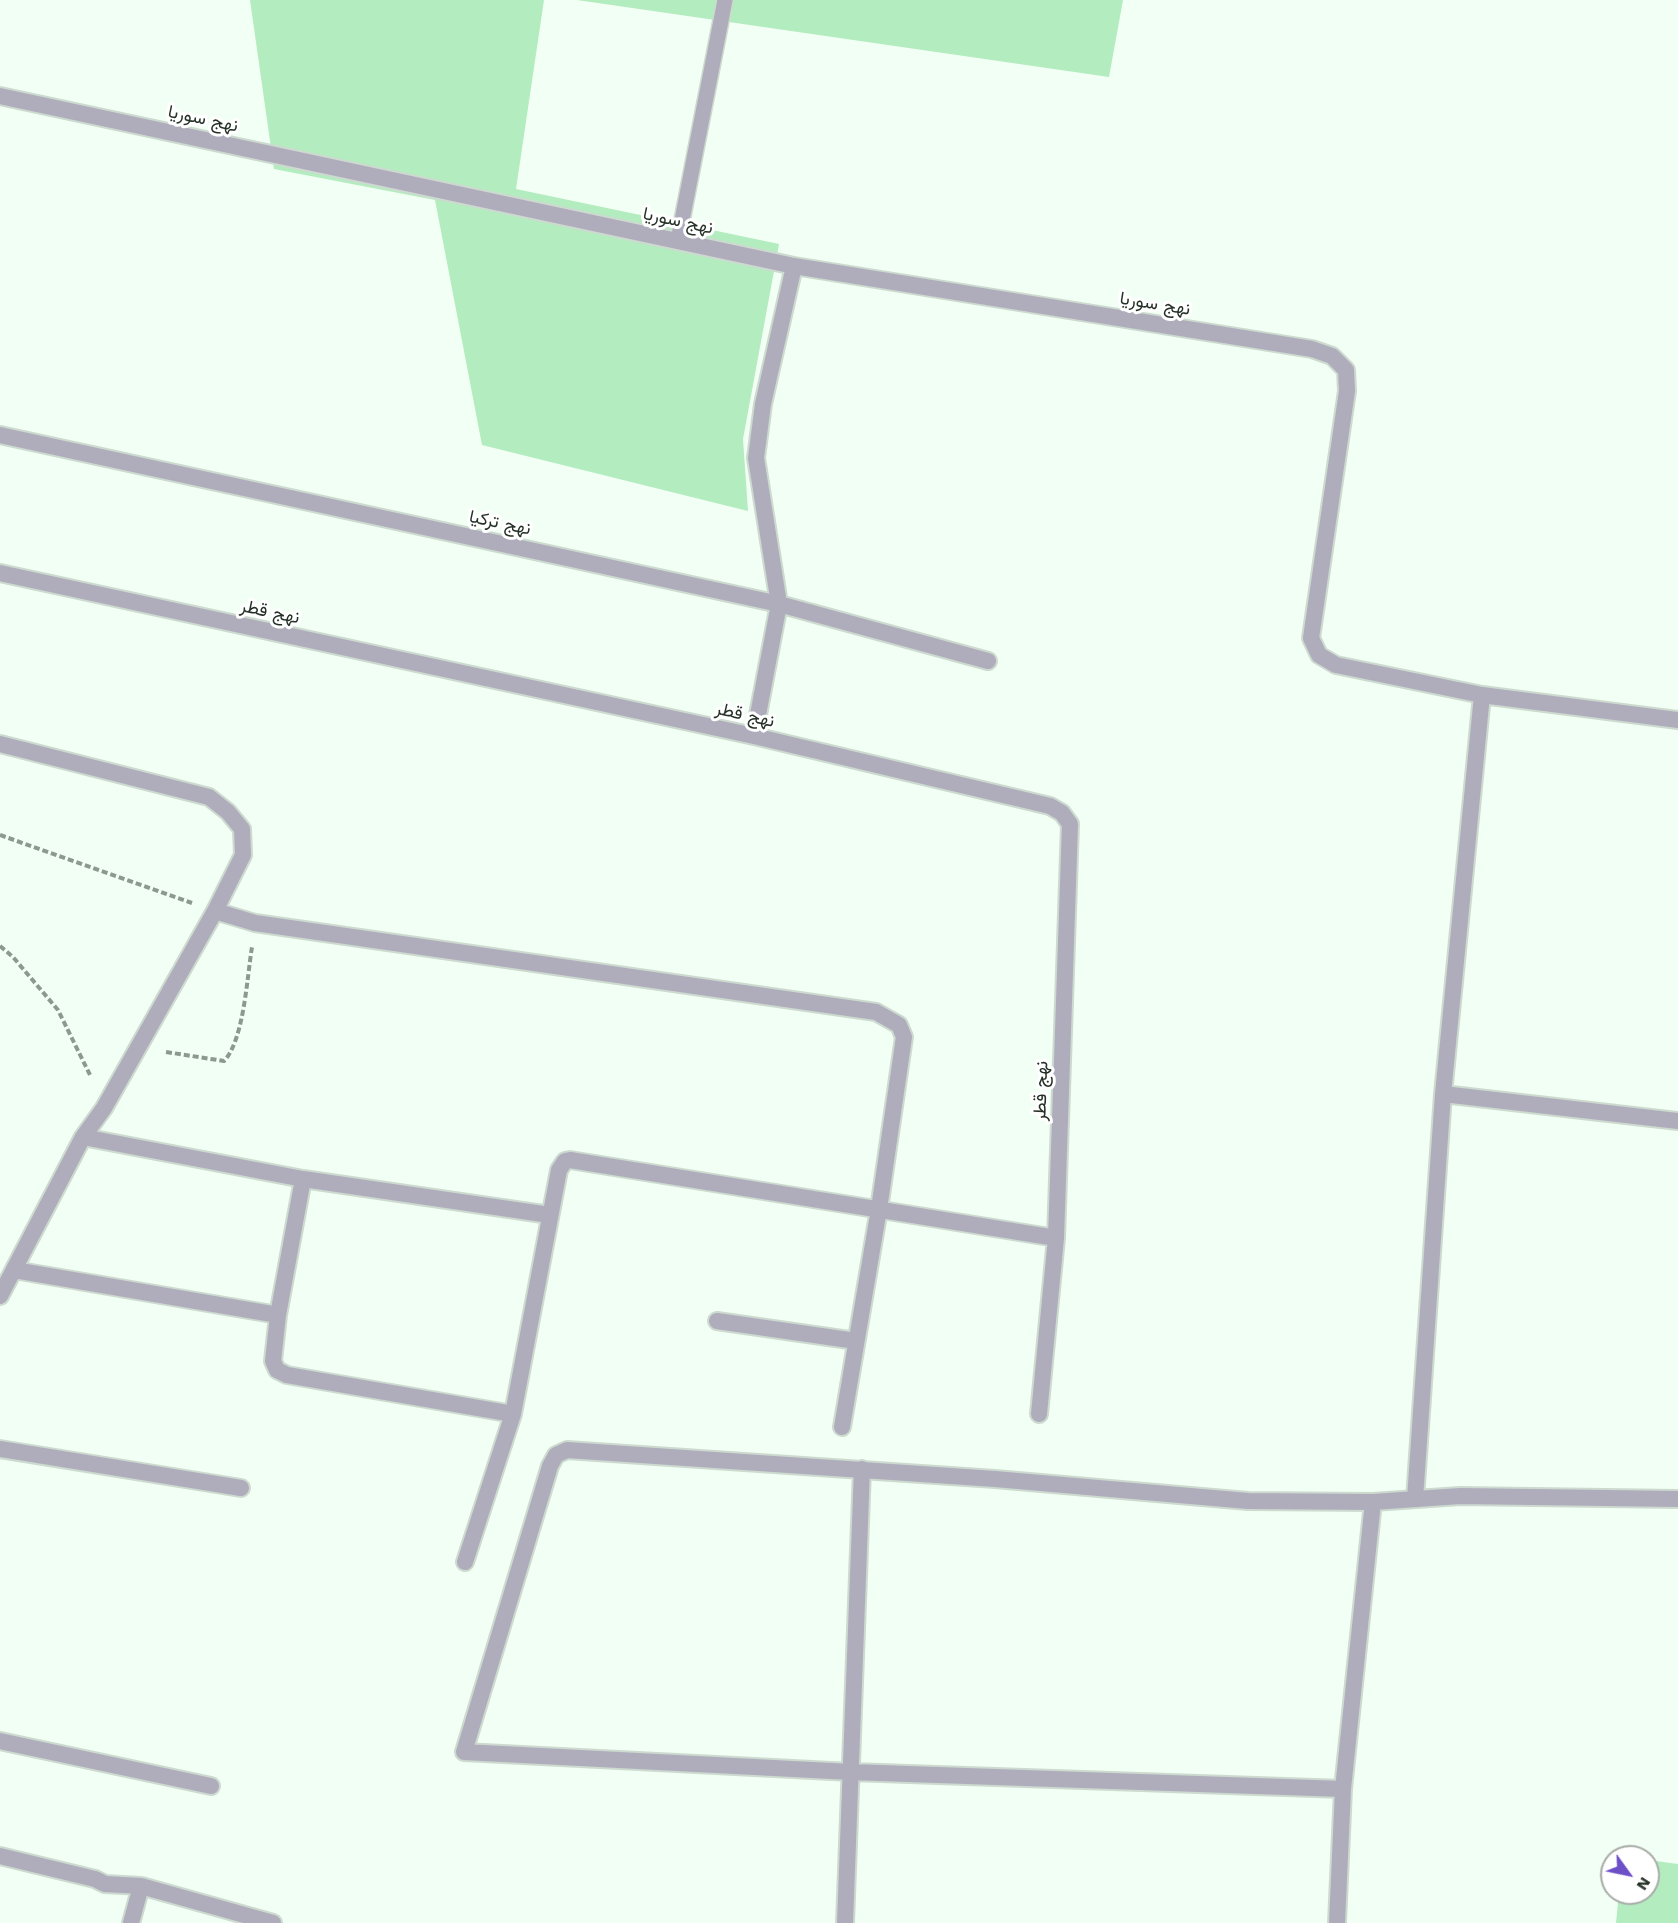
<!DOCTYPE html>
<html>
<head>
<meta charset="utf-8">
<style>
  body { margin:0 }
  #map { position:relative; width:1678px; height:1923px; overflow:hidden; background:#f2fff4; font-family:"Work Sans",sans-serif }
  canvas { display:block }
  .north { position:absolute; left:1600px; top:1845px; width:60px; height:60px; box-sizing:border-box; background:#fff; border:2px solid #a8ada9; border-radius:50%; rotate:123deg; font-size:16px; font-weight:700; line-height:24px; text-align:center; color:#253127 }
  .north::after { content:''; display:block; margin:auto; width:21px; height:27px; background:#6d4fc8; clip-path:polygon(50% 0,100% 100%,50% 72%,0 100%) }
</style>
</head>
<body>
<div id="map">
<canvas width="1678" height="1923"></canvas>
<div class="north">N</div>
</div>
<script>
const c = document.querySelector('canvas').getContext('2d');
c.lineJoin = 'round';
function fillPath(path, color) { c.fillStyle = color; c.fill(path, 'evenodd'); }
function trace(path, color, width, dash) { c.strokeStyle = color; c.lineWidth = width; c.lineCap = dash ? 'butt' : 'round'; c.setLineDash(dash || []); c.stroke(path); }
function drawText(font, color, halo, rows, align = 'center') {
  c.font = font + ' "Work Sans",Vazirmatn,sans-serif'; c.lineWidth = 6; c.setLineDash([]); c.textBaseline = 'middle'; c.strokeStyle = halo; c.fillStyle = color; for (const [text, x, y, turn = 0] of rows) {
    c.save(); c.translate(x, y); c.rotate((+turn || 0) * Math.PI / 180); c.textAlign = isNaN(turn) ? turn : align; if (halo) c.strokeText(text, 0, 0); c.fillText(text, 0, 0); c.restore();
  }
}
fillPath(new Path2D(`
  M250,0H544L516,189L779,244L743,439L748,511L482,445L435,200L274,169Z
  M577,0H1123L1109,77Z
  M1648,1860L1678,1864V1923H1616L1619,1893H1648Z`), '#b3ecbf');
const service = new Path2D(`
  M678,241L725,0`);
const minor = new Path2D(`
  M0,96L794,266L1312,349L1332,356L1346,370L1347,391L1311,638L1319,655L1336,665L1482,695L1678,720
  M0,435L779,604L988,661
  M0,573L754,736L1050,806L1062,813L1070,824L1056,1238
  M754,736L779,604L756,458L763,404L794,266
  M0,744L209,797L228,812L242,829L243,855L215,911L104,1108L83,1137L0,1296
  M215,911L255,923L876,1012L899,1025L904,1037L879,1209L842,1427
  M1443,1094L1678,1121
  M83,1137L303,1179L550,1215
  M303,1179L278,1315L273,1361L277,1370L287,1375L513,1414L559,1170L565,1161L570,1160L1056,1238L1039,1414
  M14,1270L278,1315
  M717,1321L856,1341
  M0,1449L241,1488
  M1415,1499L1443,1094L1482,695
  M465,1562L513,1414
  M0,1741L211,1786
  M1343,1789L851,1772L464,1752L550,1466L556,1455L567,1450L995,1479L1248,1501L1373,1502L1460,1496L1678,1499
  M0,1856L95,1879L105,1884L141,1886L131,1923
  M141,1886L273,1923
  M845,1923L862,1469
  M1337,1923L1343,1789L1373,1502`);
trace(service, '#cddacf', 18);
trace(minor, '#cddacf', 20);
trace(new Path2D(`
  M0,835L192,903
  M0,946L13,957L58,1010L91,1077
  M166,1052L224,1061C244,1040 247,977 252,947`), '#8c998e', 4, [6, 3]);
trace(service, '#afadbc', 15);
trace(minor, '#afadbc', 16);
drawText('18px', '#253127', '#fff', [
  ["نهج سوريا",203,119,12],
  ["نهج سوريا",678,221,12],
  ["نهج سوريا",1155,304,9],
  ["نهج تركيا",500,523,12],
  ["نهج قطر",270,612,12],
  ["نهج قطر",745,715,13],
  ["نهج قطر",1041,1091,-88]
]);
</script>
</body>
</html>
